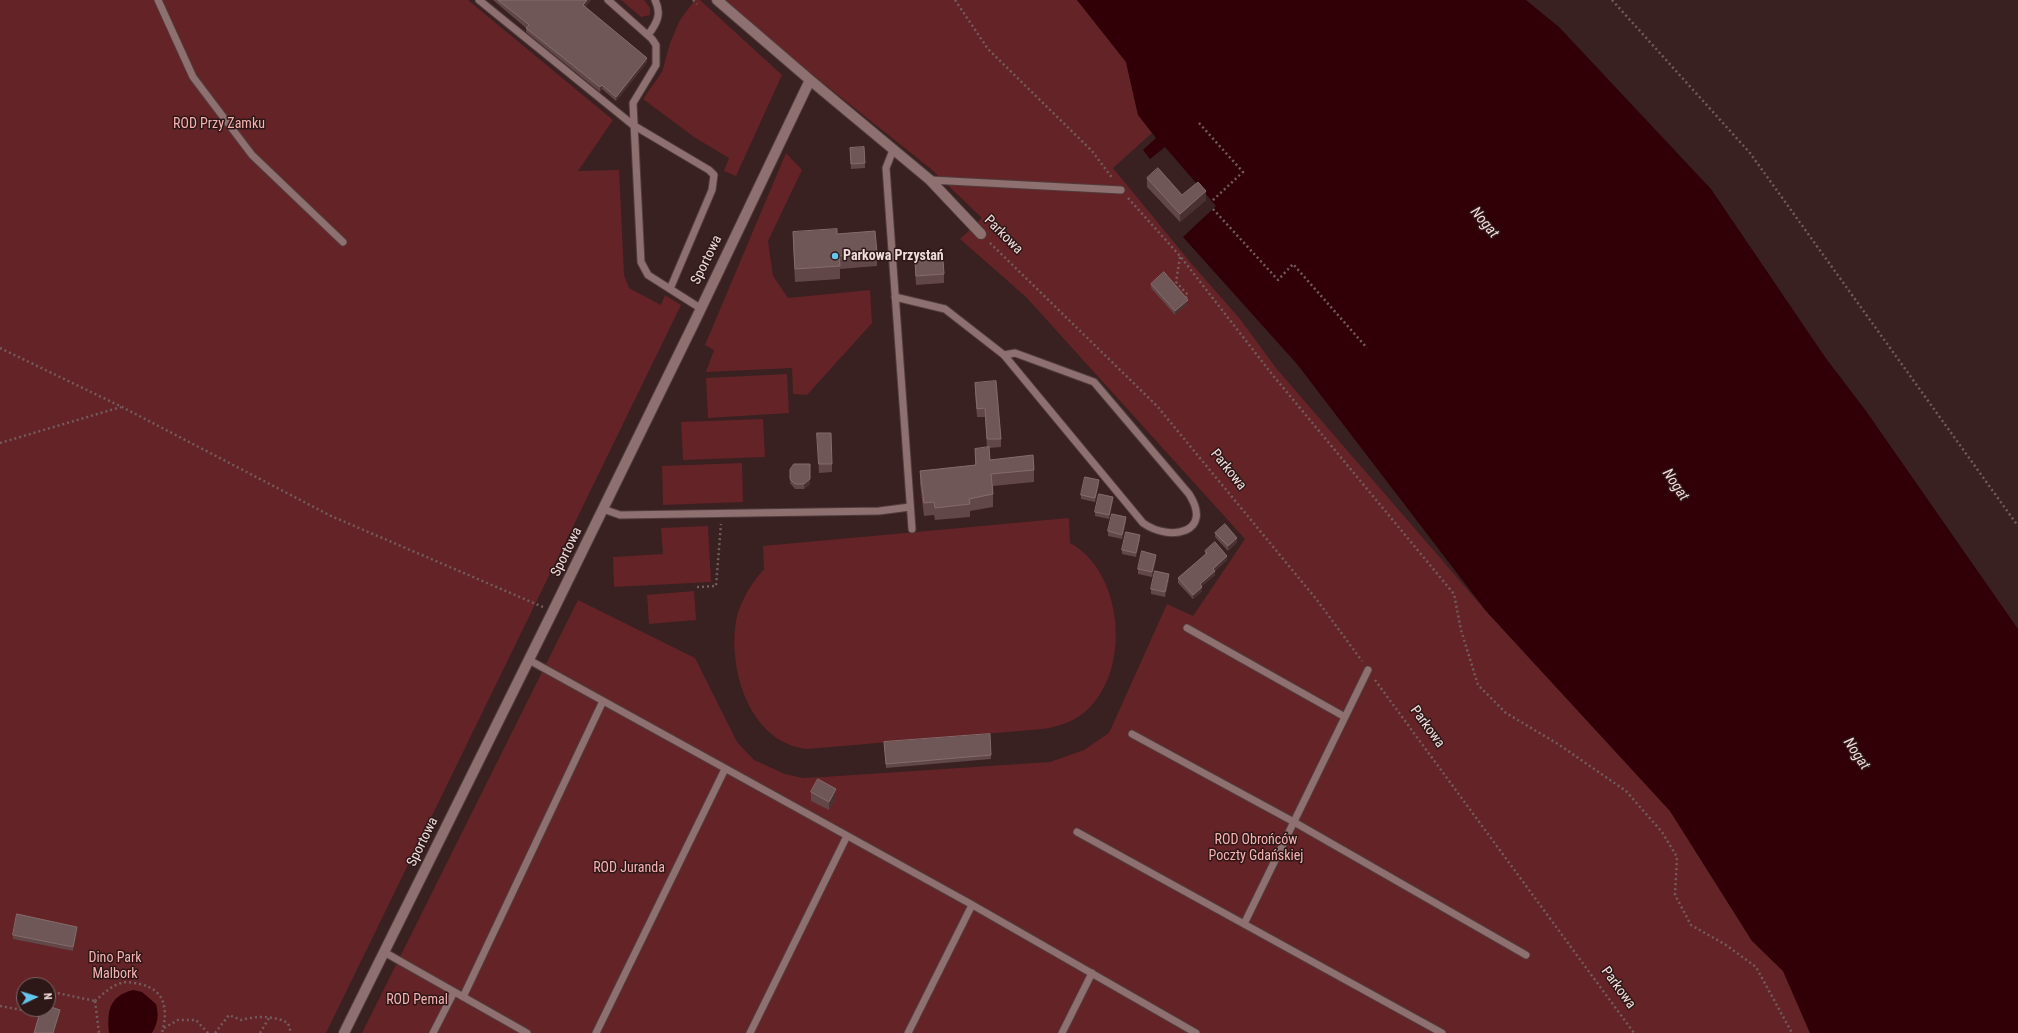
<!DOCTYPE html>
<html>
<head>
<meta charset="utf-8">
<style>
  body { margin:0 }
  #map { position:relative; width:2018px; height:1033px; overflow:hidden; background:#392021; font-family:"Roboto Condensed",sans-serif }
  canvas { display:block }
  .north { position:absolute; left:16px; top:977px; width:40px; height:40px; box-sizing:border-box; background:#2e1717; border:1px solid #7b6666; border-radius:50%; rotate:86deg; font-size:11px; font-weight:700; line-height:16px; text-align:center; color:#eedddc }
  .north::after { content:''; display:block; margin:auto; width:14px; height:18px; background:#65c5ef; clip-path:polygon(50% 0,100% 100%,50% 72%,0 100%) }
</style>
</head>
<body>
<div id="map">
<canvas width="2018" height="1033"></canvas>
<div class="north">N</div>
</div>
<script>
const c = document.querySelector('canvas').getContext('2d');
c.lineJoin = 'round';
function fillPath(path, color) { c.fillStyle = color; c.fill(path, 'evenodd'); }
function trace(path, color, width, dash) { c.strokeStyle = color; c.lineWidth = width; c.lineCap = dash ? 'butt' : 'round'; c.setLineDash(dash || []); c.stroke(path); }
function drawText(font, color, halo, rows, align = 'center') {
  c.font = font + ' "Roboto Condensed",sans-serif'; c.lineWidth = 3; c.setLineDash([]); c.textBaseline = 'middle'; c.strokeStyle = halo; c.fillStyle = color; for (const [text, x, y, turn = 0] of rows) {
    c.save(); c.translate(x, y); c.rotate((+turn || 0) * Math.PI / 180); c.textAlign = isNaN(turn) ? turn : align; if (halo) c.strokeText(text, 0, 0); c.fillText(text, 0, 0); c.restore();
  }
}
fillPath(new Path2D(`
  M0,0H468L613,120L578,171L619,170L624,275L629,288L661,305L665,295L681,305L326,1033H0ZM24,985H48V1009H24Z
  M621,0H644L650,8V15L641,17Z
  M695,0H700L782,75L736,176L724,171L729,158L694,137L643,99L662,72L670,43L680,20Z
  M719,0H1077L1126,62L1138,114L1152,133L1113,168L1191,263L1240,319L1276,368L1486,611L1670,811L1752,941L1783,971L1810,1033H362L578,600L695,658L737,742L754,760L785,774L803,778L823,777L1050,762L1084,750L1109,733L1167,604L1193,616L1245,539L1026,297L960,239L982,218L931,169Z
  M786,153L802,170L768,241L773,276L788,298L870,290L872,323L807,395L793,394L792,368L706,372L714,350L705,345Z
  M787,374L789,413L708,418L706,378Z
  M763,419L765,457L683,460L681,422Z
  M742,463L743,502L663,505L662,466Z
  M1069,518L1070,543C1122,571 1131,664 1091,706C1078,720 1062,726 1043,729L807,749C752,743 730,676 735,628C737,606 749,586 764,569L763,546Z
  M708,526L711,582L614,587L613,557L663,554L661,528Z
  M694,591L696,620L649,624L647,595Z`), '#642327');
fillPath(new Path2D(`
  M1077,0H1526L1559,27L1711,189L1825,357L1866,411L2018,629V1033H1810L1783,971L1752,941L1670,811L1486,611L1297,364L1183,237L1216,206L1165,147L1150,159L1143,150L1156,138L1138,115L1126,62Z
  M133,990L142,992L156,1004C159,1015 158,1023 152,1033H109C107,1011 109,996 133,990Z`), '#310006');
const service = new Path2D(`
  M158,0L193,77L252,155L343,242
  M479,0L633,125L709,170L714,175L712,190L670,289
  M608,0L652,39L656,45V65L633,103L641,262L648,275L700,308
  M648,35C657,23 662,14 655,0
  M893,150L886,168L912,529
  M930,180L1121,190
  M895,297L945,309L1004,355L1143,523C1170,542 1214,533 1189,494L1094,382L1015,353L1004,355
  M603,509L620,515L879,511L910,507
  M1187,628L1345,717
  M529,660L969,903L1196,1033
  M1368,670L1244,924L1442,1033
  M1132,734L1294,822L1526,955
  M1077,832L1244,924
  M384,952L527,1033
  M463,997L603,701
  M433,1033L454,992
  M596,1033L725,769
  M750,1033L847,836
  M908,1033L972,905
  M1062,1033L1092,973`);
const minor = new Path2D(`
  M717,0L810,80L930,180L981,234
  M344,1033L553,611L694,323L810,80`);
trace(service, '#513c3c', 9);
trace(minor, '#513c3c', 12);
trace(new Path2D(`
  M693,0L697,4
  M955,0L988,49L1092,151L1113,179
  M1612,0L1750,153L2018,526
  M1199,123L1243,172L1212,201
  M1128,198L1180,256L1271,373L1454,594L1461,630L1478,685L1506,713L1558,744L1626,791L1662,832L1677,857L1675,895L1691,925L1726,945L1756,967L1792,1033
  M1213,209L1278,280L1293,264L1367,348
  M990,243L1157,406L1317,600L1362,661
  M1180,257L1176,282L1188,295L1185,299
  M0,348L122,407L331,516L543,607
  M0,443L121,407
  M697,587L716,586L721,524
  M1375,680L1634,1033
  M48,991L95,1001
  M95,1001C103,994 111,986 121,983C126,981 134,983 140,984C166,990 168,1010 162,1033
  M95,1001L99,1033
  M0,1006L22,1010L24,1006
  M164,1028L178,1020H196L208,1033
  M215,1033L229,1015L241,1020C256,1016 273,1015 288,1023L291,1033
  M260,1033L269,1018`), '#735c5d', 2.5, [2, 3]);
trace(service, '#8d706f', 7);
trace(minor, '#8d706f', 10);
fillPath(new Path2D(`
  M493,0H591L585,7L647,62L616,101L602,89L600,92L526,32V28Z
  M850,148L865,163V168L851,169Z
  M1147,178L1182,195L1206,200L1180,222L1147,187Z
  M793,232L837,234L877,253V266L840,269V279L795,282L793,245Z
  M915,262L944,274V283L916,285L915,270Z
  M1151,284L1188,304L1175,315L1151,288Z
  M975,383L1001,439V447L989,448L990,460L1034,470V482L993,486V507L970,511V517L935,520L934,515L924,516L920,483V471L975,465V449L987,448L985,417H977L975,392Z
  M817,433L832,464V472L819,473Z
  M790,470L810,484L804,489H795L790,483Z
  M1099,484L1095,502L1081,499V495Z
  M1113,501L1109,519L1095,516V512Z
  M1126,521L1122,539L1108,536V531Z
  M1215,533L1237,542L1228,551L1215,537Z
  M1140,539L1136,557L1122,554V550Z
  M1205,551L1227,560L1215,571V575L1202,586V591L1193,599L1178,583V578L1205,555Z
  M1156,559L1152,577L1138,574V569Z
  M1169,579L1165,597L1151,594V589Z
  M884,742L991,755V759L886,768Z
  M811,792L836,798L829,810L811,801Z
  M77,931L73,951L13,939V935Z`), '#614747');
fillPath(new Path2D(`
  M587,0H591L583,10V5Z
  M647,58V62L616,101V97Z
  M602,85V89L600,92V87Z
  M1206,191V200L1180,222V214Z
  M1188,300V304L1175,315V311Z
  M810,464V484L804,489V484Z
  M1099,480V484L1095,502V498Z
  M1113,497V501L1109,519V515Z
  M1126,517V521L1122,539V535Z
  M1140,535V539L1136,557V553Z
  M1237,538V542L1228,551V546Z
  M1156,555V559L1152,577V572Z
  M1227,556V560L1215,571V575L1200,588V584L1213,569Z
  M1169,574V579L1165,597V592Z
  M1202,587V591L1193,599V595Z
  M836,789V798L829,810V802Z
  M77,927V931L73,951V947Z
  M60,1010V1014L54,1033H53Z`), '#4a3131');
const building = new Path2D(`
  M498,0H587L583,5L647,58L616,97L602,85L600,87L526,28L529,25Z
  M864,147L865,163L851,164L850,148Z
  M1158,168L1182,195L1198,182L1206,191L1180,214L1147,178Z
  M837,229V234L875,231L877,253L839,256L840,266L795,269L793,232Z
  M943,259L944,274L916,276L915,262Z
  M1164,272L1188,300L1175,311L1151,284Z
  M996,381L1001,439H987L985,408L977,409L975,383Z
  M817,433H831L832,464H819Z
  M989,447L990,460L1033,455L1034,470L991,474L993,494L969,499L970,504L935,508L934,502L924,503L920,471L976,465L975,449Z
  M794,464H810V479L804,484H795L790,479V470Z
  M1085,477L1099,480L1095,498L1081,495Z
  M1099,494L1113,497L1109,515L1095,512Z
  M1112,514L1126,517L1122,535L1108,531Z
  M1225,524L1237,538L1228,546L1215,533Z
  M1126,532L1140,535L1136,553L1122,550Z
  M1215,542L1227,556L1213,569L1215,571L1200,584L1202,587L1193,595L1178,578L1207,553L1205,551Z
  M1142,551L1156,555L1152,572L1138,569Z
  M1155,571L1169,574L1165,592L1151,589Z
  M990,734L991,755L886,764L884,742Z
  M818,779L836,789L829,802L811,792Z
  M17,914L77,927L73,947L13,935Z
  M48,1006L60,1010L53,1033H34L41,1009H48Z`);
fillPath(building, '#705757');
trace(building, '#846c6c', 1);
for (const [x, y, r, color] of [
  [835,256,4,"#65c5ef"]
]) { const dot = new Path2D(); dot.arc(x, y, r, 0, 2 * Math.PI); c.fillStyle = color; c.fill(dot); trace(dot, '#2e1717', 1.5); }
drawText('14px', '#f4b2b1', '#2e1717', [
  ["ROD Przy Zamku",219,124],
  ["ROD Obrońców",1256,840],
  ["Poczty Gdańskiej",1256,856],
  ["ROD Juranda",629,868],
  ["Dino Park",115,958],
  ["Malbork",115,974],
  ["ROD Pemal",417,1000]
]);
drawText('14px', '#eedddc', '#2e1717', [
  ["Parkowa",1003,235,45],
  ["Sportowa",707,260,-64],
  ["Parkowa",1228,470,51],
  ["Sportowa",567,552,-64],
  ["Parkowa",1427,727,54],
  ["Sportowa",423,842,-64],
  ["Parkowa",1618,988,54]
]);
drawText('bold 14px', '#eedddc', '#2e1717', [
  ["Parkowa Przystań",843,256]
], 'left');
drawText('italic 15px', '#f1dad9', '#2e1717', [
  ["Nogat",1484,223,50],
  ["Nogat",1675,485,56],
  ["Nogat",1856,754,56]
]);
</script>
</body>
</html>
